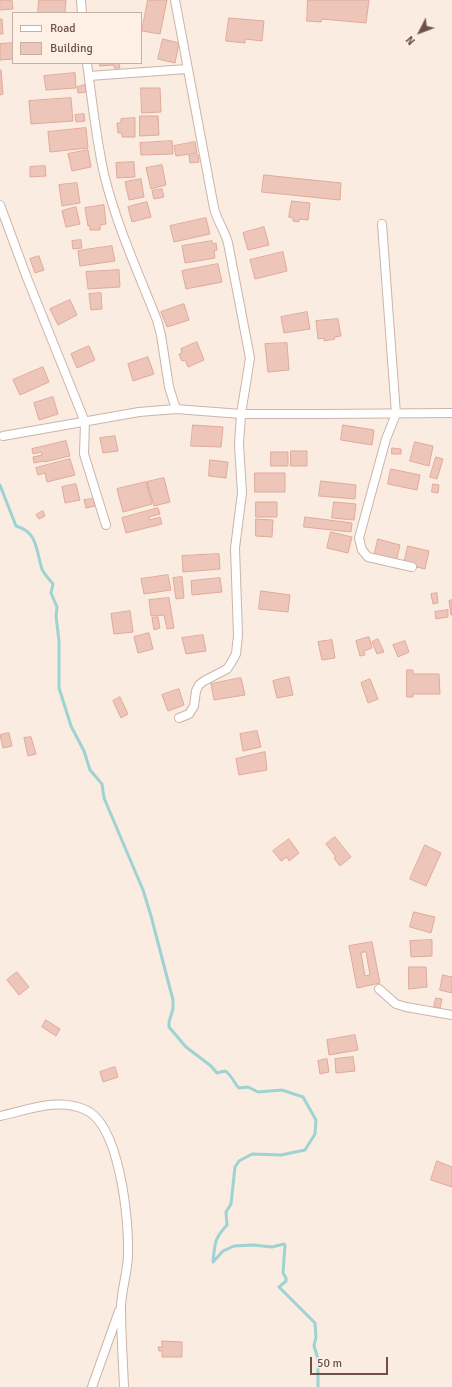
<!DOCTYPE html>
<html>
<head>
<meta charset="utf-8">
<style>
  body { margin:0 }
  #map { position:relative; width:452px; height:1387px; overflow:hidden; background:#faece0; font-family:Signika,sans-serif }
  canvas { display:block }
  .legend { position:absolute; left:12px; top:12px; width:130px; height:52px; box-sizing:border-box; background:#fef0e5; border:1px solid #c5b0a7; margin:0; padding:5px 7px; list-style:none; font-size:12px; color:#6f5049 }
  .legend li { display:flex; align-items:center; gap:8px; height:20px }
  .legend b { width:20px; border:1px solid #c5b0a7 }
  .north { position:absolute; left:400px; top:12px; width:40px; height:40px; -webkit-text-stroke:3px #fef0e5; paint-order:stroke; rotate:228deg; font-size:11px; font-weight:700; line-height:16px; text-align:center; color:#6f5049 }
  .north::after { content:''; display:block; margin:auto; width:14px; height:18px; background:#6f5049; clip-path:polygon(50% 0,100% 100%,50% 72%,0 100%) }
  .scale { position:absolute; left:310px; top:1357px; width:78px; height:18px; box-sizing:border-box; border:2px solid #6f5049; border-top:0; padding-left:5px; font-size:12px; line-height:14px; white-space:nowrap; color:#6f5049; -webkit-text-stroke:3px #fef0e5; paint-order:stroke }
</style>
</head>
<body>
<div id="map">
<canvas width="452" height="1387"></canvas>
<ul class="legend">
<li><b style="height:5px;background:#fff"></b>Road</li>
<li><b style="height:11px;background:#eec5b9"></b>Building</li>
</ul>
<div class="north">N</div>
<div class="scale">50 m</div>
</div>
<script>
const c = document.querySelector('canvas').getContext('2d');
c.lineJoin = 'round';
function trace(path, color, width, dash) { c.strokeStyle = color; c.lineWidth = width; c.lineCap = dash ? 'butt' : 'round'; c.setLineDash(dash || []); c.stroke(path); }
function fillPath(path, color) { c.fillStyle = color; c.fill(path, 'evenodd'); }
trace(new Path2D(`
  M0,485L16,526C38,532 36,551 42,569C44,574 49,579 53,584L51,593L57,607L56,616L59,641V688L71,726L84,751L90,770L102,784L104,798L143,890L151,916L173,1000V1009L169,1022V1027L186,1047L211,1066L217,1073L225,1071C232,1075 233,1082 239,1088L248,1087L258,1092L282,1090L303,1097L316,1120L315,1134L305,1150L281,1155L252,1154L239,1161L235,1167L231,1204L226,1212L227,1225C214,1239 215,1243 213,1262L223,1251L234,1246L253,1245L272,1247L284,1244L285,1245L283,1273L286,1278V1281L279,1287L315,1323L316,1337L314,1346L318,1359V1387`), '#9dd3d3', 3);
const building = new Path2D(`
  M0,0H12L13,9L0,10Z
  M39,0H66L65,13H38Z
  M148,0H167L160,34L142,31Z
  M308,0H369L366,23L322,19L321,22L307,21Z
  M229,18L264,21L262,41L245,39V43L226,41Z
  M0,19H2L3,34H0Z
  M163,39L179,43L175,63L158,59Z
  M13,43V59L0,60V44Z
  M100,63H119L120,68H114V65L100,66Z
  M0,70H1L3,94L0,95Z
  M75,73L76,88L46,90L44,76Z
  M85,85L86,92L78,93L77,87Z
  M141,88H160L161,112L142,113Z
  M71,98L73,121L31,124L29,101Z
  M84,114L85,121L76,122L75,115Z
  M140,116H158L159,135L140,136Z
  M135,118V137H122V133H118L117,123H121V119Z
  M86,128L88,148L50,152L48,132Z
  M172,141L173,154L141,155L140,143Z
  M195,142L197,153L176,156L174,146Z
  M88,150L91,167L72,171L68,154Z
  M198,155L199,162L190,163L189,156Z
  M134,162L135,177L117,178L116,163Z
  M162,165L166,185L151,189L146,168Z
  M45,166L46,176L30,177V167Z
  M264,175L341,183L340,200L262,192Z
  M141,179L144,197L129,200L125,182Z
  M77,183L80,203L62,206L59,185Z
  M162,189L164,197L154,199L152,191Z
  M292,201L310,203L308,220L299,219V222L293,221V218L289,217Z
  M147,202L151,217L132,222L128,207Z
  M104,205L106,224L100,225V230H90V226H88L85,208Z
  M76,207L80,224L66,227L62,211Z
  M206,218L210,234L174,242L170,226Z
  M264,227L269,245L248,250L243,233Z
  M81,240L82,248L73,249L72,241Z
  M212,241L213,244L216,243L217,250L214,251L215,258L185,263L182,246Z
  M112,246L115,261L80,266L78,251Z
  M283,252L287,271L255,279L250,260Z
  M39,256L44,270L35,273L30,259Z
  M218,264L222,282L186,289L182,271Z
  M119,270L120,287L88,289L86,272Z
  M101,293L102,309L91,310L89,294Z
  M70,300L77,315L58,325L50,309Z
  M184,304L189,320L167,327L161,312Z
  M307,312L310,329L284,333L281,317Z
  M338,319L341,336L334,337L335,339L324,341V338L318,339L316,321Z
  M197,342L204,360L188,367L185,360L182,361L179,354L182,353L181,349Z
  M287,343L289,370L268,372L265,344Z
  M89,346L95,360L77,368L71,354Z
  M148,357L154,374L133,381L128,364Z
  M43,367L49,382L20,395L13,380Z
  M53,397L58,414L39,420L34,403Z
  M193,425L223,427L221,447L191,446Z
  M343,425L374,430L372,445L341,440Z
  M115,436L118,451L103,453L100,438Z
  M66,441L70,456L44,462V461L34,463L33,457L42,455L41,452L33,454L32,449Z
  M415,442L433,446L429,466L410,461Z
  M392,448L401,449V454H392Z
  M291,451H307V466H291Z
  M271,452H288V466H271Z
  M436,457L443,459L437,479L430,477Z
  M70,459L75,475L47,482L45,473L38,475L36,468Z
  M210,460L228,462L226,478L209,476Z
  M391,469L420,475L417,490L388,484Z
  M255,473H285V492H255Z
  M164,478L170,502L154,506L147,482Z
  M321,481L356,485L355,499L319,496Z
  M146,482L152,504L123,512L117,489Z
  M76,484L80,500L65,503L62,487Z
  M433,484L439,485L438,493L432,492Z
  M93,499L95,506L86,508L84,500Z
  M256,502H277V517H256Z
  M334,502L356,504L354,520L332,518Z
  M158,508L160,514L149,517L150,520L160,517L162,524L126,533L122,518Z
  M43,511L45,516L39,519L36,515Z
  M305,517L352,523L351,532L304,527Z
  M256,519L273,520L272,537L256,536Z
  M331,532L352,537L348,553L327,548Z
  M378,539L400,545L396,562L374,557Z
  M408,546L429,551L425,569L404,564Z
  M219,554L220,569L183,572L182,556Z
  M168,575L171,590L144,594L141,579Z
  M182,577L184,598L176,599L173,578Z
  M220,578L222,592L192,595L191,581Z
  M261,591L290,595L288,612L259,609Z
  M437,593L438,603L433,604L431,594Z
  M169,598L174,628L167,629L164,615L151,616L149,600Z
  M452,600V615H451L449,601Z
  M448,610V617L436,619L435,612Z
  M130,611L133,632L114,634L111,614Z
  M158,617L160,628L154,630L152,618Z
  M149,633L153,649L138,653L134,637Z
  M203,635L206,651L186,654L182,638Z
  M369,637L372,648L364,651L365,655L360,656L356,641Z
  M378,639L384,652L377,654L372,642Z
  M332,640L335,658L322,660L318,642Z
  M405,641L409,652L398,657L393,645Z
  M407,670H413V674H439L440,694H413V697H407Z
  M289,677L293,695L277,698L273,681Z
  M241,678L245,695L214,700L211,684Z
  M370,679L378,699L368,703L361,683Z
  M179,689L184,705L168,711L162,695Z
  M120,697L128,714L121,718L113,701Z
  M257,731L261,747L243,751L240,734Z
  M9,733L12,746L3,748L0,735Z
  M31,737L36,754L28,756L24,738Z
  M265,752L267,770L239,775L236,759Z
  M335,837L351,857L340,866L334,858L336,857L326,844Z
  M289,839L299,853L289,861L287,857L281,861L273,851Z
  M425,845L441,853L426,886L410,879Z
  M414,912L435,917L431,933L410,927Z
  M432,940V956L411,957L410,941Z
  M372,942L380,983L357,988L349,946ZM366,952L370,975L365,976L361,953Z
  M409,967H426L427,987L409,989Z
  M17,972L29,987L19,995L7,980Z
  M443,975L452,977V993L440,990Z
  M436,998L442,999L440,1008L434,1007Z
  M46,1020L60,1029L56,1036L42,1027Z
  M355,1035L358,1050L329,1055L327,1040Z
  M353,1057L355,1071L336,1073L335,1059Z
  M327,1059L329,1072L320,1074L318,1061Z
  M115,1067L118,1077L103,1082L100,1072Z
  M437,1161L452,1167V1187L431,1180Z
  M162,1341L182,1342V1357H162V1351H159L158,1347H162Z`);
fillPath(building, '#eec5b9');
trace(building, '#e0a99a', 1);
const minor = new Path2D(`
  M81,0L82,13
  M175,0L214,208C217,221 225,231 228,243L250,358L241,414L239,444L242,493L235,548L238,635L236,654L231,663L227,669L204,681L199,685L196,691L194,706L189,714L179,718
  M87,63C92,100 96,138 104,174C116,224 138,272 157,320L161,335L169,387L176,409
  M89,76L187,69
  M0,205L27,278L85,422L84,454L106,525
  M382,224L396,414L386,439L359,538L362,550L368,557L412,567
  M3,436L139,412L176,409L241,414H319L452,413
  M379,989L396,1004L406,1007L452,1015
  M0,1116C28,1110 58,1097 86,1110C120,1126 129,1220 128,1254C128,1272 121,1290 121,1308C121,1334 123,1361 124,1387
  M92,1387L119,1311`);
trace(minor, '#ccb4aa', 10);
trace(minor, '#fff', 8);
</script>
</body>
</html>
